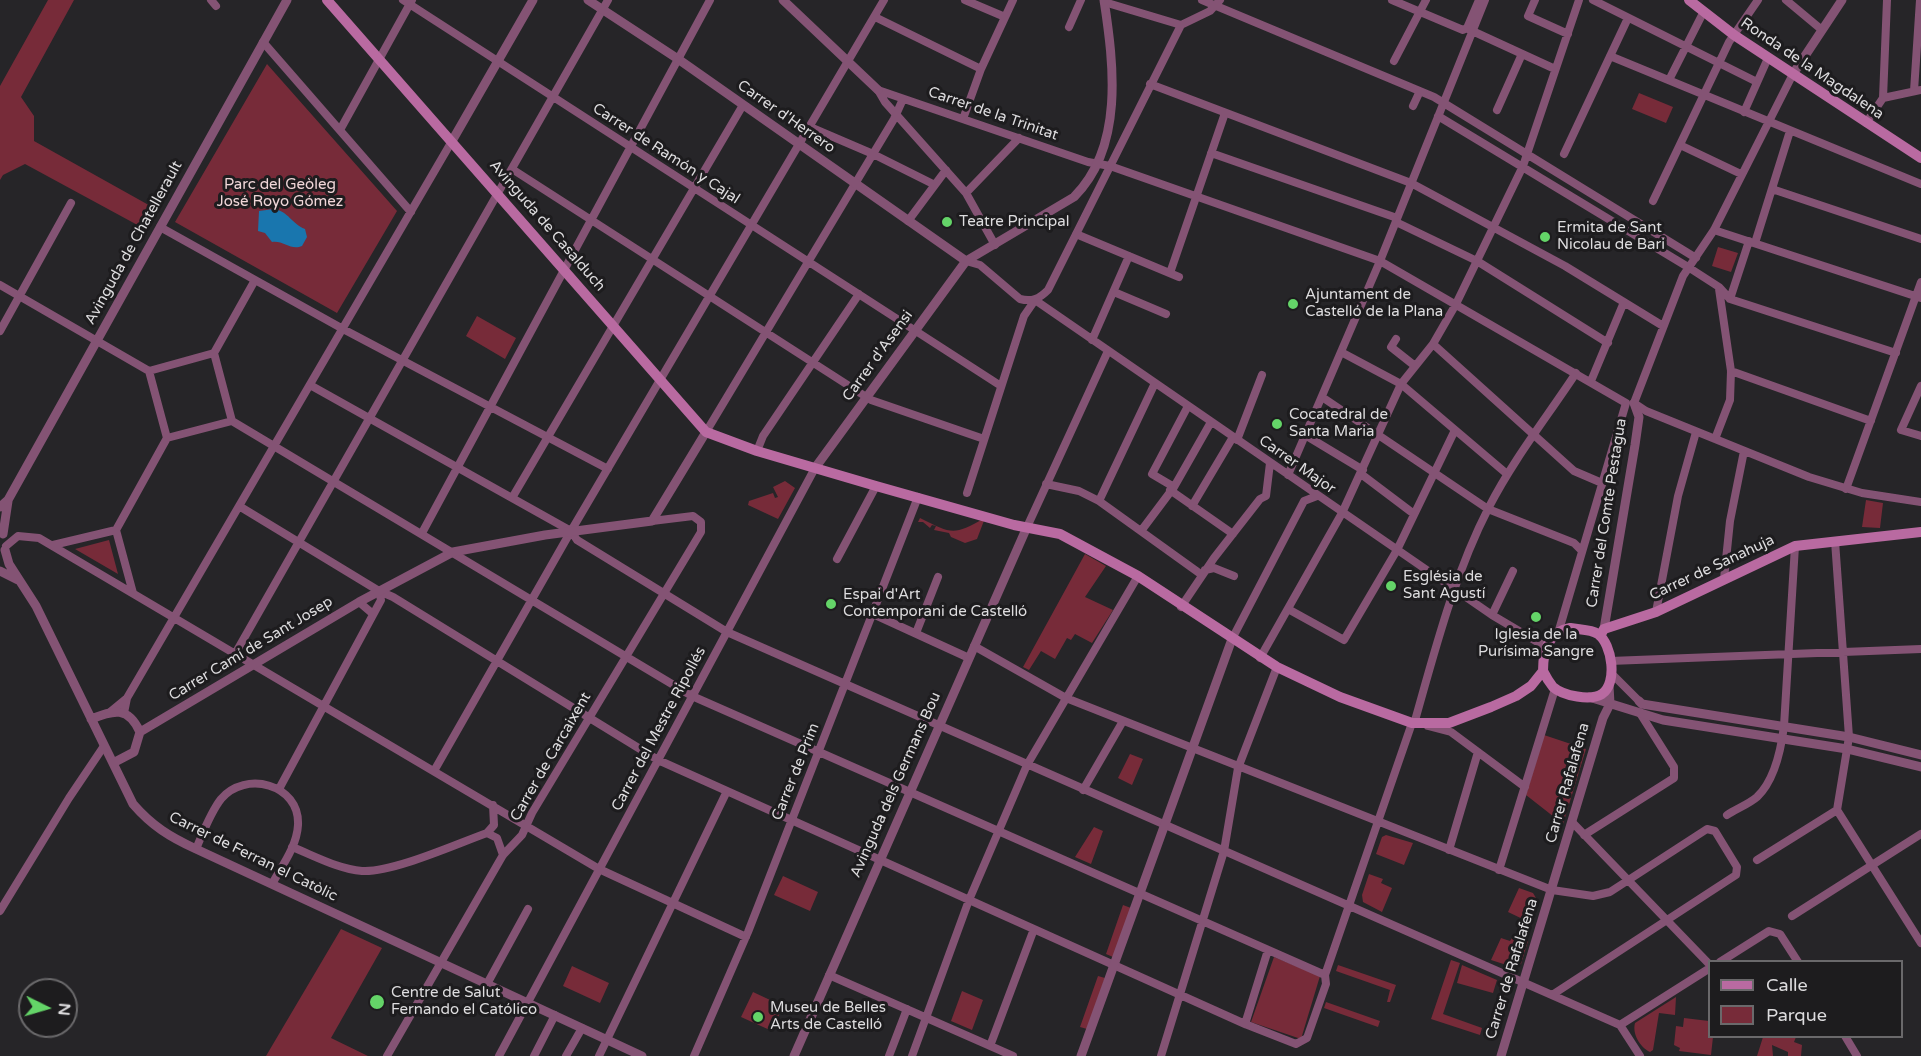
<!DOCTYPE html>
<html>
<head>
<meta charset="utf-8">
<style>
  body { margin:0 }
  #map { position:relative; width:1921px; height:1056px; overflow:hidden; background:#262528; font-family:"Varela Round",sans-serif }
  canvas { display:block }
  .legend { position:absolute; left:1708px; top:960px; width:195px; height:78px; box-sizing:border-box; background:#1d1c1e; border:2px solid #6a696b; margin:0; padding:8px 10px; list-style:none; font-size:18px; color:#dddcde }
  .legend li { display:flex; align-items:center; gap:12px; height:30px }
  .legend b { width:30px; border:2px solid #6a696b }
  .north { position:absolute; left:18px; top:978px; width:60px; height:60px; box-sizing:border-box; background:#1d1c1e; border:2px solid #6a696b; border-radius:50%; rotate:95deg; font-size:16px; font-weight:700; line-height:24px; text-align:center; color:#dddcde }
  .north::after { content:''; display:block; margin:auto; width:21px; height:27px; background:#64d468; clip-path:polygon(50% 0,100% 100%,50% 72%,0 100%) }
</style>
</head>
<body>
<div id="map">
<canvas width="1921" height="1056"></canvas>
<ul class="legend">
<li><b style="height:8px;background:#b96aa1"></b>Calle</li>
<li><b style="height:16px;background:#772b39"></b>Parque</li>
</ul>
<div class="north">N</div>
</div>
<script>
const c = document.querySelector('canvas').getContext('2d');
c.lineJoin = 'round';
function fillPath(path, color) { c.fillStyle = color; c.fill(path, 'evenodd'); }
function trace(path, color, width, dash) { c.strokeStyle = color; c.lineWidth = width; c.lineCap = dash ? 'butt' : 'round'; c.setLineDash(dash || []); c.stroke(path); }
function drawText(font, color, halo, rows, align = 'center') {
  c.font = font + ' "Varela Round",sans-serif'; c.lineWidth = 6; c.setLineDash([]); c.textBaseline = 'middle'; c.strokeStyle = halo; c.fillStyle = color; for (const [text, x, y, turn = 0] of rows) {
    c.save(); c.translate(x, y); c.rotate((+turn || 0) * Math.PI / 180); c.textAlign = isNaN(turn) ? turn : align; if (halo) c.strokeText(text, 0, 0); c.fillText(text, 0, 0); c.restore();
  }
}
fillPath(new Path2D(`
  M48,0H74L21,97L34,116V141L154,208L143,228L25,164L3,175L0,180V86Z
  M267,64L397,211L337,313L175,222Z
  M1639,93L1673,107L1666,123L1632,109Z
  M1718,247L1738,253L1731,272L1712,266Z
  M477,316L516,338L505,359L466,336Z
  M785,481L795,488L778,519L748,505L749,501L773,493L775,498L778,497L773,487Z
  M1866,500L1883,503L1880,528L1862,527Z
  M920,518C953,534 952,536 985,518L977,539L965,543L951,537L949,533L934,530L936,526L932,525L930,528L923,522H918Z
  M109,540L118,574L75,549Z
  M1085,554L1106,566L1085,597L1113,610L1092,643L1075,634L1071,640L1067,638L1055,659L1041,651L1029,670L1023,667Z
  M1544,735L1586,749L1563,824L1526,795Z
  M1130,754L1143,759L1132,785L1118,778Z
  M1094,827L1103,831L1091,864L1075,857Z
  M1386,835L1413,843L1404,865L1376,854L1382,837Z
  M1369,874L1383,879L1381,883L1392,888L1382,912L1363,902L1362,895Z
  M783,876L818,892L810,911L774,895Z
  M1519,888L1533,893L1536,898L1529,922L1508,912Z
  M1123,905L1131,908L1113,957L1106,954Z
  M341,929L382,948L331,1038L368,1056H266Z
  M1514,935L1528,941L1521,964L1516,968L1491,960L1501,938L1510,941Z
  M1274,957L1320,976L1301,1039L1251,1022Z
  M1451,960L1460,963L1443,1014L1482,1028L1480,1035L1431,1019Z
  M1338,965L1396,985L1390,1002H1387L1390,990L1336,971Z
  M1462,965L1497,980L1493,993L1457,983Z
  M572,966L609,983L600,1003L563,986Z
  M1098,976L1105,978L1087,1029L1080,1027Z
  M962,991L983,1000L972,1030L951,1021Z
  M753,992L783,1006L772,1031L741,1017Z
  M1676,997L1675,1015L1659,1013L1653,1050L1650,1052C1640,1047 1632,1034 1635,1023Z
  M1326,1002L1380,1021L1378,1027L1324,1008Z
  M1684,1018L1709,1021L1710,1036L1713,1037L1711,1055L1679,1051L1680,1048L1674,1045L1676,1026L1683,1027Z
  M1763,1037H1796L1794,1042L1802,1045L1801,1056H1788V1052L1772,1045L1773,1056H1757Z`), '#772b39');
fillPath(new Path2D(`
  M274,209C288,211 292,224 305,229L307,237L302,246C291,251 283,240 272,242L265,233L258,231L259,211Z`), '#1976ae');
trace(new Path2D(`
  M211,0L216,6
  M403,0L1001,386
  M965,0L1005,17
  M1202,0L1434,97L1696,258
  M1392,0L1463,30L1467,28L1479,0
  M1535,0L1528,16L1568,34
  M1593,0L1757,82
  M1786,0L1822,30
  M1104,2L1181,25
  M875,17L981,69
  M1069,27L1081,0
  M1468,29L1555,69
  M263,42L411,212
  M1610,56L1921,184
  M1394,61L1426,0
  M1669,80L1704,11
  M1150,84L1411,183L1565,266L1663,326
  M878,90L1088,162L1110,166L1380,261L1626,403
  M878,90L885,102L966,193L995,245
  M1914,91L1920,0
  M1883,98L1921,90
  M1413,106L1420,91
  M1497,110L1522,54
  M1744,112L1768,58
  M1438,116L1688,267L1719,287L1730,299L1896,353
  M963,119L981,69L1013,0
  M1866,123L1883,98L1887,0
  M810,127L873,154L935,185
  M340,130L412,0
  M1680,145L1741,174
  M1211,153L1397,218
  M1564,154L1628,18
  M512,169L871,400L984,439
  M1772,189L1921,239
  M966,193L1019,138
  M1653,201L1729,42L1758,0
  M908,221L946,170
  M1396,222L1477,261L1608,343
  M160,227L343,329L608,469
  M1714,230L1921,298
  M1076,234L1179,277
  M1755,243L1790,131
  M966,261L980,265L1020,299C1032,302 1039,299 1048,290L1181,25L1210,11L1220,0
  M1170,273L1225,113
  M0,285L149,371
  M1114,292L1166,314
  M1730,299L1749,241
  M1035,300L1492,615L1546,647
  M0,331L71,203
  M1396,339L1391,347L1415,366
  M1092,340L1129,256
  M1433,344L1574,471L1602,483
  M1341,352L1401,384L1507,474
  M214,353L232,421L167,438L149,371Z
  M214,353L255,280
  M1731,371L1871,421
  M1591,381L1624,302
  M310,385L571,531L577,540L727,632L1620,1025
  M1921,386L1901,430L1921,436
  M1322,397L1488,509L1574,543L1582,551
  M1634,403L1683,276L1714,230L1793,74
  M1634,403L1646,411L1809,477L1862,493L1921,502
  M232,421L692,696L1325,975
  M706,432L894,119L903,99
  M1305,435L1363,470
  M1715,439L1730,400L1731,371L1719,289
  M1237,440L1262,375
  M757,451L763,436L859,294
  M1361,474L1414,514
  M1288,475L1380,261L1485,0
  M1046,484L1079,491L1099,501L1202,575
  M1174,487L1152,474L1188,406
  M1846,489L1921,282
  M1170,490L1233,534
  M967,493L1024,316L1035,300
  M512,498L743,105
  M1099,501L1155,383
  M239,506L379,591L393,597L658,760L1245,1024
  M1192,506L1233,437
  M1027,527L1108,351
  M116,530L167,438
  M1141,531L1174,487L1211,422
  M422,533L710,0
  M53,545L116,530L133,593
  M6,546L18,536L39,538L599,869L746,937
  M837,559L876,486
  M1205,570L1214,568L1234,576
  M1724,579L1730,521L1744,451
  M359,602L373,614
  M1181,607L1214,558L1260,499L1266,496L1270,463
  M1288,609L1344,640L1397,550L1455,430
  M1656,612L1678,496L1696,432
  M873,614L969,658
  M1492,615L1513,571
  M1559,630L1626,403
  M916,633L938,577
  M1232,639L1304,501L1317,496
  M974,646L1066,698L1552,890L1593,896L1610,892L1707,829L1715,831L1737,867L1736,875L1552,995
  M235,654L608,0
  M1260,658L1342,513L1401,384L1433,344L1456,304L1523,166L1579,0
  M1610,661L1921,649
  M1611,673L1639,701
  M110,712L127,698
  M124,713L127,698L452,141
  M1414,724C1435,650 1454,575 1489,507C1513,460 1547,417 1576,373
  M1428,726L1451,732L1525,787
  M434,771L571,531L884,0
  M279,789L381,600L379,591
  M1083,790L1123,721
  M1837,810L1921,943
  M1727,815C1736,809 1749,804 1757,797C1775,780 1781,750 1784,726L1795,546
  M1572,822L1710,965
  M487,833L494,825L493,805
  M1584,835L1674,778V767L1640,713
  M292,847C315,856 338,869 362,871C392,873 456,844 487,833L497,838L503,855
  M196,849C203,833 210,813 221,799C245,770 300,784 298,825C297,846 282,866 272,884
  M1449,850L1478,752
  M1757,860L1837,810L1849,737L1835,541
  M1499,870L1555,689
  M0,911L69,798L104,746
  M1792,916L1921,834
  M1268,950L1245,1024L1296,1044L1307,1038L1326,984L1325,975L1412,723
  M1720,962L1769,931L1780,934L1798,962
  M829,975L1013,1056
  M487,984L528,909
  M1620,1025L1710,968
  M1620,1025L1640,1056
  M1845,1036L1857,1056
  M990,1046L1034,929
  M387,1056L503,855L522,835L532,813L701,532V522L693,516L652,521
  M499,1056L815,468
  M534,1056L555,1015
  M566,1056L582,1028
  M599,1056L727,791
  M694,1056L748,932L918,497
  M889,1056L907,1009
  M912,1056L969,900L1027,765L1138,576
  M1161,1056L1224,851L1238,768L1277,667`), '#845374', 8);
trace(new Path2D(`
  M588,0L678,59L966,261
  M783,0L878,90
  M1793,74L1842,0
  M452,141L533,0
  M815,468L966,261L1074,197C1124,147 1114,65 1104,0
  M0,507L8,500L287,0
  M3,534L8,501
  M5,550L9,564L36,606L133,804C152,826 170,837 196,849L642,1056
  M0,571L18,580
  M1604,629L1635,445L1639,417L1634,403
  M1589,697L1663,720L1847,749L1921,767
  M1639,701L1642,704L1849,737L1921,755
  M91,719C114,710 128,706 140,732L134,752L113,763
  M140,732L359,602L453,552L545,535L652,521L706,432
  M794,1056L1027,527
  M1081,1056L1232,639
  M1501,1056L1603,718L1610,704L1609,685`), '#845374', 9);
trace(new Path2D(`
  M327,0L706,432L757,451L876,486L1014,525L1060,534L1138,576L1277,667L1340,697L1412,723H1449L1491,707L1516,696L1531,686L1543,671
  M1689,0L1734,35L1921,158
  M1570,628C1579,630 1590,629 1598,634C1612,644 1618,683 1602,694C1591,701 1563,696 1553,687C1549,682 1546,677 1543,671C1543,651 1548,632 1570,628Z
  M1600,636L1604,629L1656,612L1795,546L1921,532`), '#b96aa1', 10);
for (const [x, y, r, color] of [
  [947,222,6,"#64d468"],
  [1545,237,6,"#64d468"],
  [1293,304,6,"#64d468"],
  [1277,424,6,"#64d468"],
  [1391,586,6,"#64d468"],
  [831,604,6,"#64d468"],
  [1536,617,6,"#64d468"],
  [377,1002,8,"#64d468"],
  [758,1017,6,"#64d468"]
]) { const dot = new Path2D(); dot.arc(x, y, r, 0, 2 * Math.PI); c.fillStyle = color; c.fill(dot); trace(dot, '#1d1c1e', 2); }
drawText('15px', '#dddcde', '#1d1c1e', [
  ["Ronda de la Magdalena",1812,69,34],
  ["Carrer de la Trinitat",993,114,19],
  ["Carrer d'Herrero",786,117,35],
  ["Carrer de Ramón y Cajal",666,154,33],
  ["Avinguda de Casalduch",547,226,49],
  ["Avinguda de Chatellerault",134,243,-61],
  ["Carrer d'Asensi",878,356,-54],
  ["Carrer Major",1297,465,35],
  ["Carrer del Comte Pestagua",1607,513,-81],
  ["Carrer de Sanahuja",1712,568,-25],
  ["Carrer Camí de Sant Josep",251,649,-31],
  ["Carrer del Mestre Ripollés",659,729,-62],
  ["Carrer de Carcaixent",551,757,-60],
  ["Carrer de Prim",796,772,-68],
  ["Carrer Rafalafena",1568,783,-74],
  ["Avinguda dels Germans Bou",896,785,-66],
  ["Carrer de Ferran el Catòlic",253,857,26],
  ["Carrer de Rafalafena",1512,969,-73]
]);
drawText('15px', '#f0d6d8', '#1d1c1e', [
  ["Parc del Geòleg",280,185],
  ["José Royo Gómez",280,202]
]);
drawText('15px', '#dddcde', '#1d1c1e', [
  ["Teatre Principal",959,222],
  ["Ermita de Sant",1557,228],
  ["Nicolau de Bari",1557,245],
  ["Ajuntament de",1305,295],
  ["Castelló de la Plana",1305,312],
  ["Cocatedral de",1289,415],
  ["Santa Maria",1289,432],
  ["Església de",1403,577],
  ["Sant Agustí",1403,594],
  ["Espai d'Art",843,595],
  ["Contemporani de Castelló",843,612],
  ["Iglesia de la",1536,635,"center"],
  ["Purísima Sangre",1536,652,"center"],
  ["Centre de Salut",391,993],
  ["Fernando el Católico",391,1010],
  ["Museu de Belles",770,1008],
  ["Arts de Castelló",770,1025]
], 'left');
</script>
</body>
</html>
